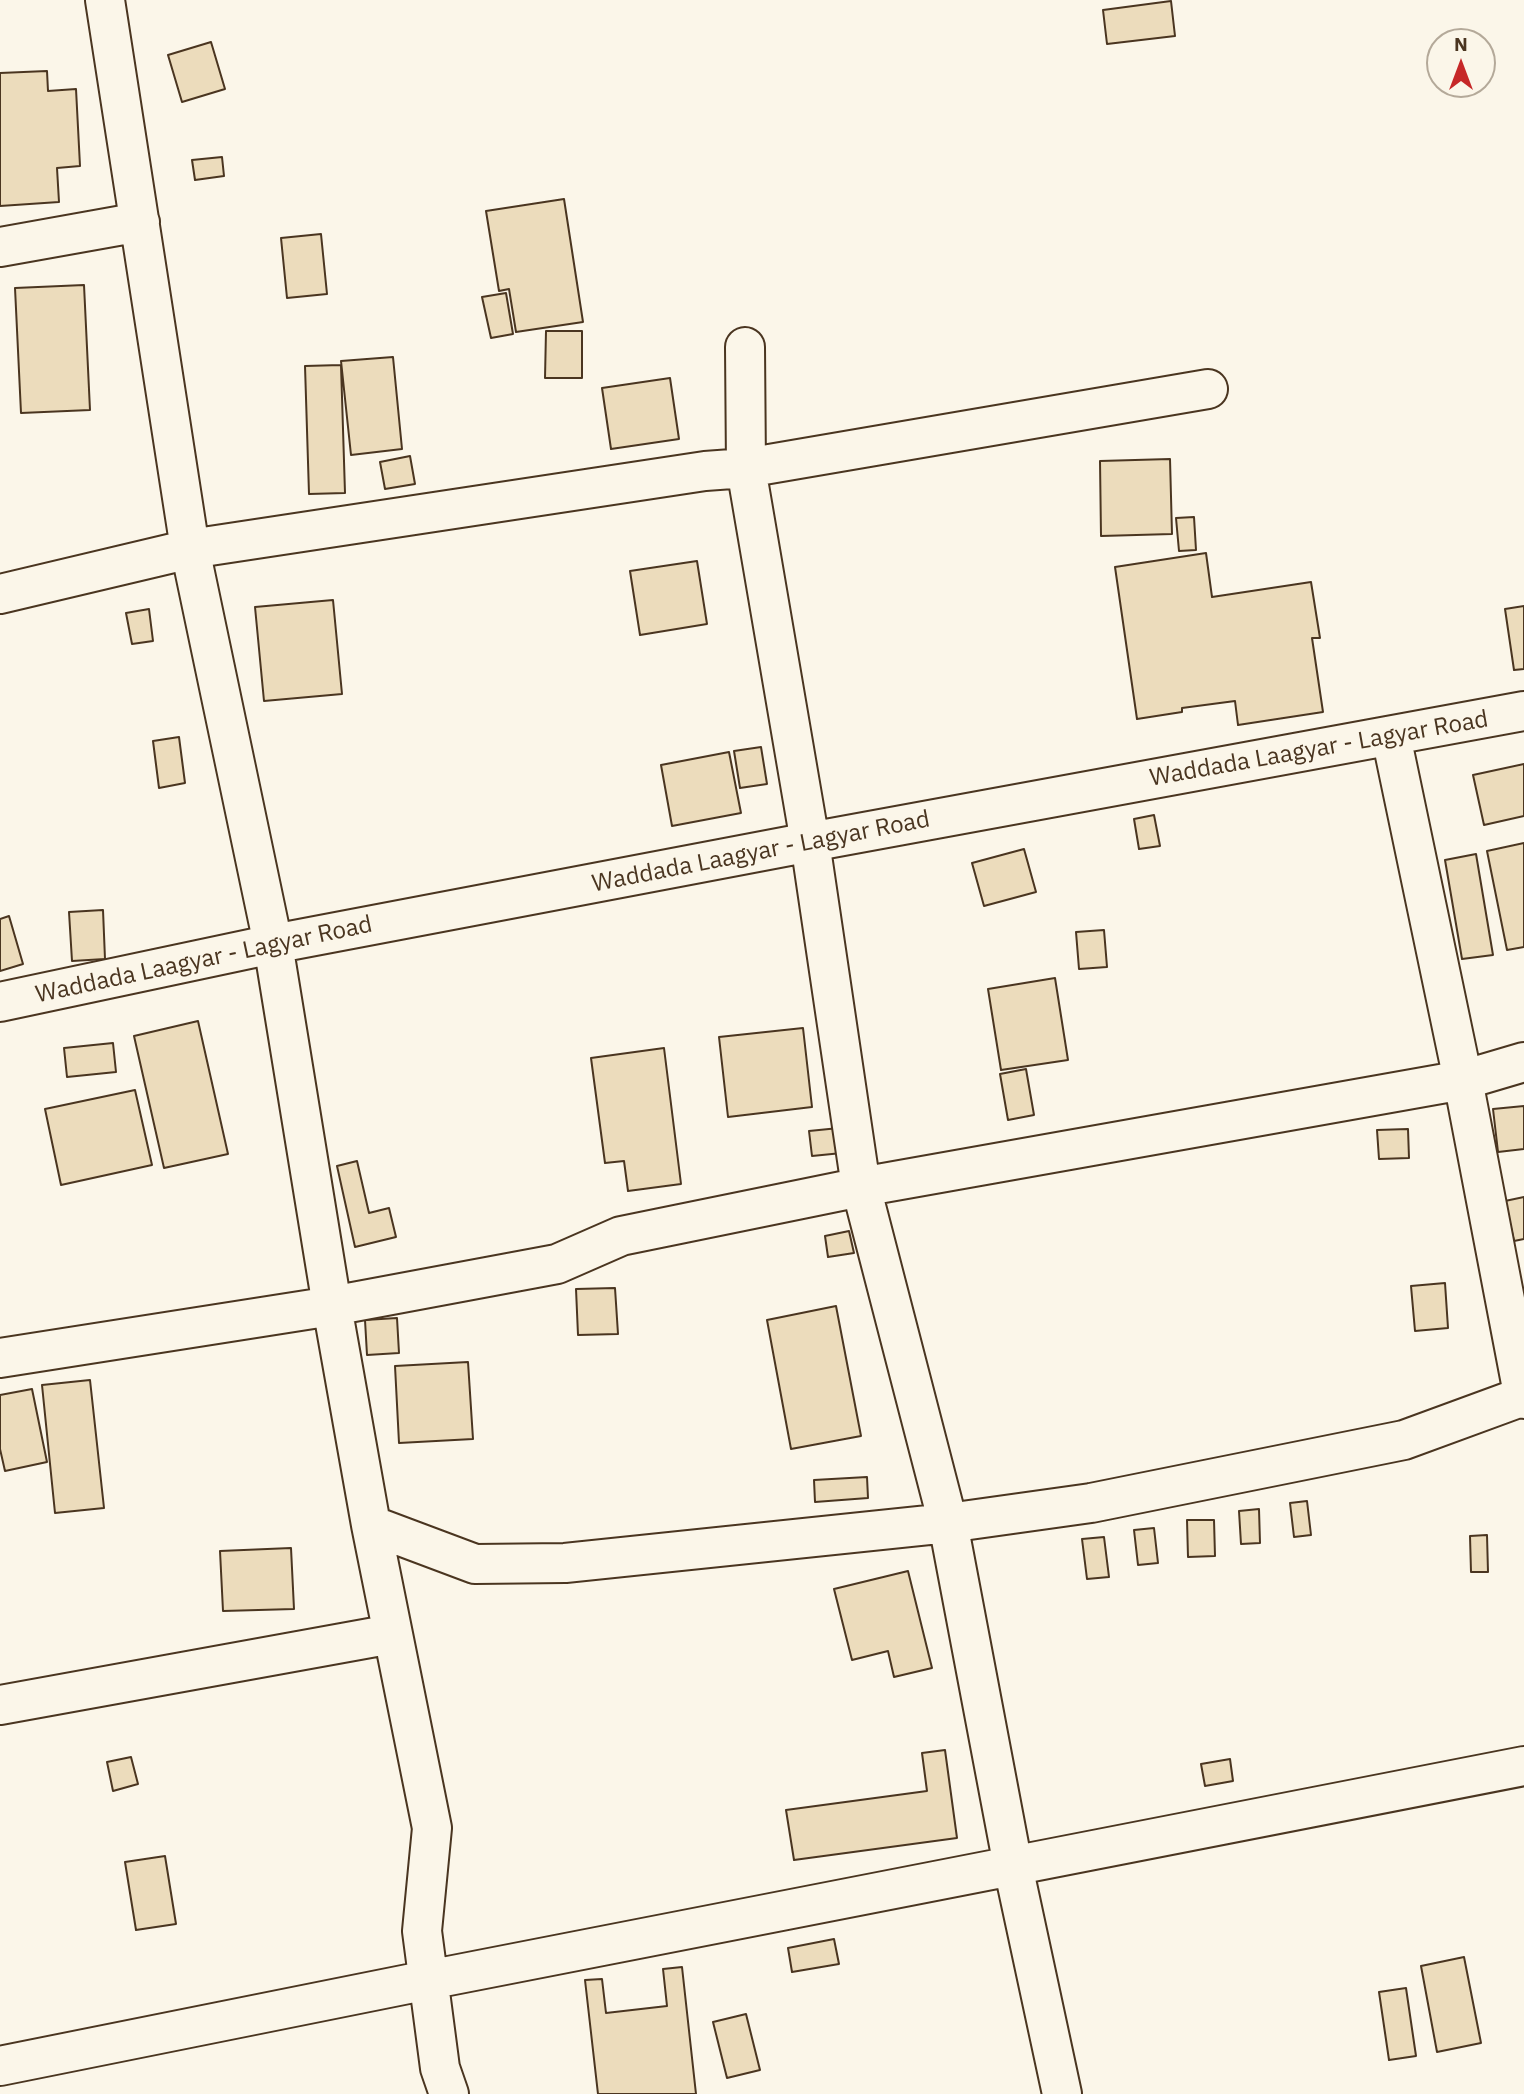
<!DOCTYPE html>
<html>
<head>
<meta charset="utf-8">
<style>
  body { margin:0 }
  #map { position:relative; width:1524px; height:2094px; overflow:hidden; background:#fbf6e9; font-family:"IBM Plex Sans",sans-serif }
  canvas { display:block }
  .north { position:absolute; left:1426px; top:28px; width:70px; height:70px; box-sizing:border-box; background:#fbf6e9; border:2px solid #b4a999; border-radius:50%; rotate:0deg; font-size:19px; font-weight:700; line-height:28px; text-align:center; color:#4a3520 }
  .north::after { content:''; display:block; margin:auto; width:24px; height:32px; background:#c62828; clip-path:polygon(50% 0,100% 100%,50% 72%,0 100%) }
</style>
</head>
<body>
<div id="map">
<canvas width="1524" height="2094"></canvas>
<div class="north">N</div>
</div>
<script>
const c = document.querySelector('canvas').getContext('2d');
c.lineJoin = 'round';
function fillPath(path, color) { c.fillStyle = color; c.fill(path, 'evenodd'); }
function trace(path, color, width, dash) { c.strokeStyle = color; c.lineWidth = width; c.lineCap = dash ? 'butt' : 'round'; c.setLineDash(dash || []); c.stroke(path); }
function drawText(font, color, halo, rows, align = 'center') {
  c.font = font + ' "IBM Plex Sans",sans-serif'; c.lineWidth = 5; c.setLineDash([]); c.textBaseline = 'middle'; c.strokeStyle = halo; c.fillStyle = color; for (const [text, x, y, turn = 0] of rows) {
    c.save(); c.translate(x, y); c.rotate((+turn || 0) * Math.PI / 180); c.textAlign = isNaN(turn) ? turn : align; if (halo) c.strokeText(text, 0, 0); c.fillText(text, 0, 0); c.restore();
  }
}
const building = new Path2D(`
  M1171,1L1175,36L1107,44L1103,10Z
  M211,42L225,89L182,102L168,55Z
  M47,71L48,91L76,89L80,166L57,168L59,202L0,206V73Z
  M222,157L224,176L195,180L192,160Z
  M564,199L583,322L516,332L509,289L499,291L486,211Z
  M321,234L327,294L287,298L281,238Z
  M84,285L90,410L21,413L15,288Z
  M506,293L513,334L491,338L482,297Z
  M546,331H582V378H545Z
  M393,357L402,449L351,455L341,361Z
  M341,365L345,493L309,494L305,366Z
  M670,378L679,439L611,449L602,388Z
  M410,456L415,484L385,489L380,462Z
  M1170,459L1172,534L1101,536L1100,461Z
  M1194,517L1196,550L1179,551L1176,518Z
  M1206,553L1212,597L1311,582L1320,638H1312L1323,712L1238,725L1235,701L1182,708V712L1137,719L1115,567Z
  M697,561L707,624L640,635L630,571Z
  M333,600L342,694L264,701L255,607Z
  M1524,606V669L1514,670L1505,609Z
  M149,609L153,641L132,644L126,613Z
  M179,737L185,783L159,788L153,741Z
  M761,747L767,784L740,788L734,751Z
  M729,752L741,813L672,826L661,765Z
  M1524,764V816L1484,825L1473,775Z
  M1154,815L1160,846L1139,849L1134,819Z
  M1524,843V947L1507,950L1487,851Z
  M1024,849L1036,892L984,906L972,863Z
  M1476,854L1493,955L1462,959L1445,860Z
  M103,910L105,959L72,961L69,912Z
  M9,916L23,964L0,971V919Z
  M1104,930L1107,967L1079,969L1076,932Z
  M1055,978L1068,1060L1001,1070L988,989Z
  M198,1021L228,1154L164,1168L134,1036Z
  M803,1028L812,1107L728,1117L719,1037Z
  M113,1043L116,1072L67,1077L64,1048Z
  M664,1048L681,1184L628,1191L624,1161L605,1163L591,1058Z
  M1026,1069L1034,1115L1008,1120L1000,1074Z
  M135,1090L152,1165L61,1185L45,1109Z
  M1524,1106V1149L1498,1152L1493,1109Z
  M839,1128L842,1153L812,1156L809,1131Z
  M1408,1129L1409,1158L1379,1159L1377,1130Z
  M357,1161L369,1213L389,1208L396,1237L355,1247L337,1166Z
  M1524,1197V1239L1514,1241L1505,1201Z
  M849,1231L854,1253L828,1257L825,1236Z
  M1445,1283L1448,1328L1415,1331L1411,1286Z
  M615,1288L618,1334L578,1335L576,1289Z
  M836,1306L861,1436L791,1449L767,1320Z
  M397,1318L399,1353L367,1355L365,1320Z
  M468,1362L473,1439L399,1443L395,1366Z
  M90,1380L104,1508L55,1513L42,1385Z
  M32,1389L47,1462L5,1471L0,1449V1395Z
  M867,1477L868,1498L815,1502L814,1480Z
  M1307,1501L1311,1535L1294,1537L1290,1503Z
  M1259,1509L1260,1543L1241,1544L1239,1511Z
  M1187,1520H1214L1215,1556L1188,1557Z
  M1154,1528L1158,1563L1138,1565L1134,1530Z
  M1487,1535L1488,1572H1471L1470,1536Z
  M1104,1537L1109,1577L1087,1579L1082,1539Z
  M291,1548L294,1609L223,1611L220,1551Z
  M908,1571L932,1668L894,1677L888,1651L852,1660L834,1589Z
  M945,1750L957,1838L794,1860L786,1810L927,1791L922,1753Z
  M131,1757L138,1784L113,1791L107,1762Z
  M1230,1759L1233,1781L1205,1786L1201,1764Z
  M165,1856L176,1924L136,1930L125,1862Z
  M834,1939L839,1964L792,1972L788,1948Z
  M1464,1957L1481,2043L1437,2052L1421,1966Z
  M682,1967L696,2094H598L585,1980L602,1979L606,2013L667,2006L663,1969Z
  M1406,1988L1416,2056L1389,2060L1379,1992Z
  M746,2014L760,2070L727,2078L713,2022Z`);
fillPath(building, '#ecdcbc');
trace(building, '#4a3520', 2);
const minor = new Path2D(`
  M105,0L190,549L273,944L332,1306L371,1525L432,1828L422,1931L440,2068L449,2094
  M0,247L140,222
  M745,347L746,468L810,842L861,1187L948,1523L1013,1866L1062,2094
  M0,594L190,549L705,471L746,468L1208,389
  M1391,736L1463,1080L1524,1399
  M0,1002L273,944L810,842L1524,711
  M0,1358L332,1306L557,1264L621,1236L861,1187L1463,1080L1524,1062
  M371,1525L475,1564L565,1563L948,1523L1091,1503L1404,1440L1524,1396
  M0,1705L392,1634
  M0,2066L428,1980L1524,1766`);
trace(minor, '#4a3520', 42);
trace(minor, '#fbf6e9', 38);
drawText('24px', '#4a3520', '#fbf6e9', [
  ["Waddada Laagyar - Lagyar Road",1319,749,-10],
  ["Waddada Laagyar - Lagyar Road",761,852,-11],
  ["Waddada Laagyar - Lagyar Road",204,960,-12]
]);
</script>
</body>
</html>
